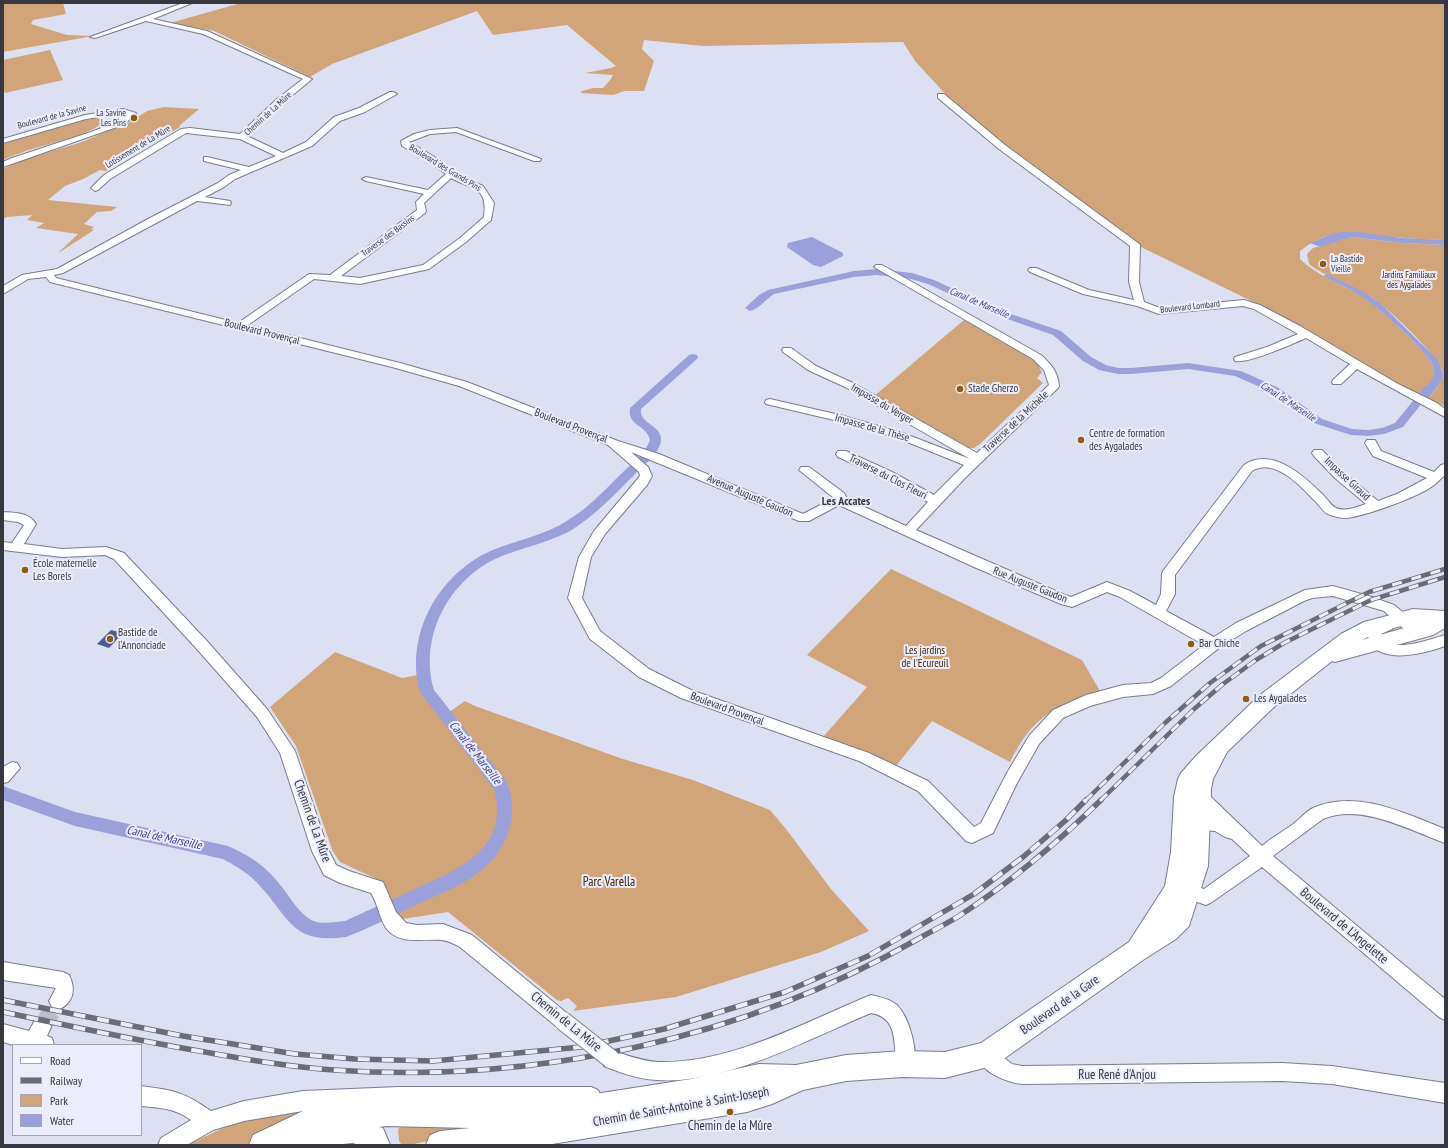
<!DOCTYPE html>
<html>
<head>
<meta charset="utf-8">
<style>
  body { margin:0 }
  #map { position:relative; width:1448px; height:1148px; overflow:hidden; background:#dde0f2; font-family:"PT Sans Narrow",sans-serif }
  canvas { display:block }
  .frame { position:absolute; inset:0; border:4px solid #37383f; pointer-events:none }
  .legend { position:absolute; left:12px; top:1044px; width:130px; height:92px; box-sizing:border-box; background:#ebedfc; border:1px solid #a3a5b0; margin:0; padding:5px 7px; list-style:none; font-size:12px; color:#37383f }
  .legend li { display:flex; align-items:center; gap:8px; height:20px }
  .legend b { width:20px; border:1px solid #a3a5b0 }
</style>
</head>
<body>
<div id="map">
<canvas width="1448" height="1148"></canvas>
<div class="frame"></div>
<ul class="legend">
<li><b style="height:5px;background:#fff"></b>Road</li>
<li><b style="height:5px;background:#6a6c76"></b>Railway</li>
<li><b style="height:11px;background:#d1a579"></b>Park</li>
<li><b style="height:11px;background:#9aa1da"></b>Water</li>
</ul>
</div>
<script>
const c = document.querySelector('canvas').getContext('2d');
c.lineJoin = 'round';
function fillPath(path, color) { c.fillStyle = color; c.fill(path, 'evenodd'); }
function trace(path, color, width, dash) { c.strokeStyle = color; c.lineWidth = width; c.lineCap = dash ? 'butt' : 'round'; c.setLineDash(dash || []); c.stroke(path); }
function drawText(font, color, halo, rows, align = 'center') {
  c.font = font + ' "PT Sans Narrow",sans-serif'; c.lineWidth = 4; c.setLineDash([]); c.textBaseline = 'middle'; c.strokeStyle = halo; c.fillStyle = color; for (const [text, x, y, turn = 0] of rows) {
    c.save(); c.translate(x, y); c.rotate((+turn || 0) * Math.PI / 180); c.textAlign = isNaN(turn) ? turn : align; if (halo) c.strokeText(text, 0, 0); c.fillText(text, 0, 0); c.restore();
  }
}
fillPath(new Path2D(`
  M3,3H63L66,14L33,20L31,24L67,35L93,36L3,52Z
  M241,3H1445V240C1429,239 1412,239 1396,237C1359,233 1332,225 1300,251V259C1317,276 1340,283 1360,295C1374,303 1433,355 1434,370C1435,380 1424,389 1418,396L1415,394L1280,315L1141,247L1139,243L1037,170L961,111L915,61L903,42L703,46L644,40L642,49L654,61L644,91H624L613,95L581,93L582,91L593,88H603L611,79L613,75L585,73L611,68L616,66L567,25L493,35L477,11L332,64L310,77L214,31L170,23Z
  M50,50L63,80L5,93L3,88V60Z
  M164,107L199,109L179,126L180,127L106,171L100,170L83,179L65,186L48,200L117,207L111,211L97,212L84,224L94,227L91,229L94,230L60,252H59L78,234L36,228L44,223L27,220L32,215L7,217L3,219V169L25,159L79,143L130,122L147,111Z
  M98,118L103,121C97,134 38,146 23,152C16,154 10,157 3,160V144L78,121Z
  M1351,237L1403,243L1445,245V406L1428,399C1433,392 1443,383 1443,373C1443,360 1384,304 1371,297C1353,286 1325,277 1309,264L1307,254L1313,248Z
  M964,320L1035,360L1042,372L1037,378L1043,383L980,444L974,448H966L873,397Z
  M891,569L1082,660L1100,691C1054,706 1032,717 1010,762L932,721L896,766L847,744L823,737L867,687L807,655Z
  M335,652L402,678L423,674C423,691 435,703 445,715L465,701L475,706L620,758L693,780L770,810L786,829L831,889L869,931L821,952L676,997L573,1011L577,1006L568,998L561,1001L557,1000L448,912L396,920L381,881L340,862L333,852L296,746L270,707Z
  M318,1111L246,1145H187L234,1123L275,1114Z
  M405,1124L428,1128H492L409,1145H402L399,1141L398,1129Z`), '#d1a579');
fillPath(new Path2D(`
  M1342,232H1359L1403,238L1445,240V245L1403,243L1351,237L1320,247L1310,243L1332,234Z
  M812,237L843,253V256L821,267L813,265L787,247L788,243Z
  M1327,274L1364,292L1380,303L1438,360L1443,374L1441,382L1428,399L1418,396C1424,389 1435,379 1434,370C1433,355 1376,305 1361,296C1349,288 1336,283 1323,276Z`), '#9aa1da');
fillPath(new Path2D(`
  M877,269L912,273L934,280L999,310L1061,331L1091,357L1106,365L1118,368H1131L1188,363L1241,371L1277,387L1322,419L1352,429L1368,430L1382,428L1395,423L1425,386H1433L1434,388L1403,427L1384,434L1368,436L1351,435L1314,423L1269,391L1235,376L1188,369L1131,374H1118L1099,370L1083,361L1053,335L993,314L928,284L911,279L877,275L854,277L774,294C766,299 759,309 750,311L745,308L759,295L768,290L854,271Z
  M693,354L697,355L698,357L697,359L641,409C639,424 662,425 661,440C660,453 644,465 636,473C615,494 595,516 570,531C546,544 518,548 493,560C447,584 419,638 434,690L506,781C522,814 506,853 478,873C460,887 436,895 416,905C393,916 370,928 346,937C292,944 291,920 260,886C250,874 236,866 223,859L75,826L3,800V786L75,812L228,846C249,855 267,867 281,886C290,897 298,912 311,920C321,925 335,922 345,921C369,910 393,899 417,888C461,868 510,848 494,789L420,692C405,638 435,580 484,554C508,542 536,538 560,525C584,512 602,493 621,474C631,464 645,454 650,440C647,425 627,426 630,408L689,355Z`), '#9aa1da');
fillPath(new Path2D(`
  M111,630L123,633L109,648L97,644Z`), '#545a8d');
trace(new Path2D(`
  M42,1027L58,1001`), '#bcbece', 18, [18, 9]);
const street = new Path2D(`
  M183,3H192L153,19L207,31L312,79L283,103L247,136L283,153L306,142L334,117L359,108L390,92H393L397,94L365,112L340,121L312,146L235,179L224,187L205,197L230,201L231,203L230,205L197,201L63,273L54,275L56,278L238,323L309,274L330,275L417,210L416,202L424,194L366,181L362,179L366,177L428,190L446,174L427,160L402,146L401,141L414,134L430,130L457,128L541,159L540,161H534L456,132L430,134L409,142L433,156L458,175L483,186L494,203L491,220L466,242L429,269L360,284L314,279L248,325L400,363L467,382L618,441L659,454L803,514L834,498L799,470L801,467H809L844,493L847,499L906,526L928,502L884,478L838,457L836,454L838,451H846L892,472L934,495L964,465L895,437L834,420L766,404L765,402L766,400L770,399L840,415L903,433L970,459L845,387L808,370L783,352L782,350L783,348H791L816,366L853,383L977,453L1049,385L1044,370L1033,359L874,267L876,265H882L1041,355C1051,364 1058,372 1059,386L1058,388L965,478L916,530L1065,595L1071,597L1107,582L1130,591L1156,605L1161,594L1162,574L1163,571L1244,465C1271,447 1302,474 1321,493C1326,497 1331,506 1336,508C1346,512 1357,507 1366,504L1335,478L1314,456L1312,453L1314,450H1322L1343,472L1378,501L1397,494L1427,478L1373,456L1365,443L1367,440H1375L1381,451L1434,472L1441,465L1445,464V475C1441,478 1438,482 1434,485C1419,497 1365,516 1346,518C1341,518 1332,516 1328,514C1323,512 1318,503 1313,499C1300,485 1273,457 1252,471L1175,575V594L1166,611L1214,637L1236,623L1305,590L1333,586L1372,597L1394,605L1414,621L1431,626L1433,630L1431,634L1426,635L1404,629L1384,611L1333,596L1312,598L1304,601L1246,631L1219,648L1171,686L1153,694L1123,697L1090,706L1063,718L1039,744L1017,783L993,833L972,843L966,841L918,791L859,761L681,698L639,677L590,639L568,598L579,557L594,531L640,476L639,472L608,445L459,386L392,367L50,282L46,277L28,279L3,294V286L22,275L57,269L148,219L218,183L229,175L241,170L204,161V157H207L249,167L276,156L240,139L186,133L110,179L98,190L95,191L91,188L104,175L181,129L190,128L240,134L277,99L303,79L203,34L146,21L95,38L90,37ZM451,178C473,190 488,186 484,217L460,238L423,265L360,278L341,276L425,213L426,211L424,203ZM631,452L799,521H809L839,505L974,567L1061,604L1072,607L1107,592L1120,597L1204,645L1161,678L1151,683L1123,685L1086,695L1053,710L1029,736L1007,773L981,823L974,827L928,781L869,753L691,690L649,669L600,631L582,598L591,557L605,534L647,485L652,476L648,467Z
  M938,94H944L1005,145L1138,243L1140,245L1139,282L1144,302L1160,308L1244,300L1260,305L1300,326L1398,384L1437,403L1445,409V417L1357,369L1341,384H1333L1332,382L1333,380L1350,364L1306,338C1292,344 1248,364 1235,361L1234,359L1235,357L1267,347L1298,334L1254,309L1243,306L1159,314L1137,306L1083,294L1030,272L1028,270L1030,268H1036L1089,290L1134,300L1129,282L1130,246L999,149L938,98Z
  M123,109L136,113L128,121L114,128L3,167V162L12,158L91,132L109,125L126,114L123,113L86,119L3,143V139L85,115Z
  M3,512C15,513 29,512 36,524L24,544L62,549L106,547L124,553L206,640L267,709L295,751L328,849L336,865L349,871L383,882L396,912L406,923L417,925L443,924L472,935L569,1015L572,1021L569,1027L563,1030L557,1027L460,947C454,944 449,941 442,940C423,938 400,946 386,928C379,917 378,904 371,893L340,883L324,875L312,851L280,753L257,717L196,648L114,559L105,555L62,557L3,550V542L12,543L24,525L18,522L3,520Z
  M1387,620L1392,621L1394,625L1392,629L1381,634C1387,656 1431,639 1445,635V646C1426,653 1385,664 1371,644C1369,641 1368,636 1367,632L1369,628Z
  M12,762L17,763L20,768L8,782L3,783V767Z
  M1201,784L1207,786L1211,797L1262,846C1271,838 1282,832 1292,825C1299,820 1305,812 1313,808C1357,789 1404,813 1445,829V843C1409,830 1361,803 1323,819L1273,856L1445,999V1020L1439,1017L1262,867L1212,902L1206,905L1183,897L1178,886L1180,881L1186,878L1192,881L1195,886L1204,889L1250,856L1232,839L1225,837L1215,831L1203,830L1196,834L1190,832L1188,827L1192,818L1198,816L1210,817L1199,806L1193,791L1195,786Z
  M3,962L63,972L69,975C76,989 74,1003 58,1010L52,1007L49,1001L56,988L3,980Z
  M871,995C880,997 890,999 897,1005C910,1018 919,1054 913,1071L906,1073L899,1071C891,1050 902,1018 871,1013C808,1039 726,1085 657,1080C638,1079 621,1073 604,1066L602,1059L604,1052L611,1050C626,1055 641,1061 658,1062C731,1064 805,1022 871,995Z
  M42,1018L49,1020L51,1027L47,1036L52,1038L54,1045H13L3,1042V1024L29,1031L35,1020Z
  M984,1046L991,1048L1012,1064L1022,1066L1282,1063L1332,1066L1445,1083V1103L1332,1084L1282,1081L1022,1084C1005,1082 982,1072 975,1055L977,1048Z
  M141,1086C173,1090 184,1092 211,1111L244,1101L303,1091L399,1087H591L598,1090L601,1097L598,1104L591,1107H399L303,1111L244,1121L213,1130L187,1145H158L161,1138L191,1120C174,1108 161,1108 141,1106Z`);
const secondary = new Path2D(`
  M1413,609L1445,611V628L1433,635L1335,662L1332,661L1274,707L1227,752L1213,779L1211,789L1208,866L1189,926L1176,939L1143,960L1005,1058L984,1068L945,1078L903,1077L846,1081L803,1090L772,1104L747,1112L546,1145H530L524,1143L520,1133L522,1128H513L517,1137L513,1145H426L430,1135L440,1131L470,1128L386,1126L379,1127L383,1128L390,1145H358L353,1143L332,1145H249L253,1135L305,1110L343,1102L386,1100L544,1102L691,1079L759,1064L796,1065L846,1055L903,1051L945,1052L981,1043L1129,942L1165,886L1171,852L1174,797L1178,779L1181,773L1196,756L1260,695L1341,634L1364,622ZM1413,623H1422L1362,640L1378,632Z`);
const highway = new Path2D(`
  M543,1114L555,1119L560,1131L555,1143L549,1145H476L481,1133L493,1128Z`);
trace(street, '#797c8c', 2);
trace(secondary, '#797c8c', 2);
trace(highway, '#797c8c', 2);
fillPath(street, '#fff');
fillPath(secondary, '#fff');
fillPath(highway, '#fff');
const railFar1 = new Path2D(`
  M1085,801L1166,722L1210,683L1261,646L1369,592L1445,569
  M1100,801L1193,710L1223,684L1256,660L1284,643L1371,600L1445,577`);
const rail = new Path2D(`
  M3,1000L183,1036L295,1054L355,1059L433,1061L581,1047L664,1029L785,992L868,956L974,894L1023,857L1065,821L1086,800
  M3,1012C70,1026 138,1041 205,1052C248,1060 291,1067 334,1070C535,1084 743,1039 918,939C932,931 946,924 959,916C1011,882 1057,843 1101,800`);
trace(railFar1, '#6a6c76', 4.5);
trace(rail, '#6a6c76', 5.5);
trace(railFar1, '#ebedfc', 3, [10]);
trace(rail, '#ebedfc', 4, [12]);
const streetBridge = new Path2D(`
  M563,1021L611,1059`);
trace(streetBridge, '#797c8c', 20, []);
trace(streetBridge, '#fff', 18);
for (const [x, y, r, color] of [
  [134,118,4,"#915a12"],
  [1323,264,4,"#915a12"],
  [960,389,4,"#915a12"],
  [1081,440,4,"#915a12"],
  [25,570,4,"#915a12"],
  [110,639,4,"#915a12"],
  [1191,644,4,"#915a12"],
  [1246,699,4,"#915a12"],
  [730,1112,4,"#915a12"]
]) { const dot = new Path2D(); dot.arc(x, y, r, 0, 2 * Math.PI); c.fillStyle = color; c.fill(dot); trace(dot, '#ebedfc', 1.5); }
drawText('9px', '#37383f', '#ebedfc', [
  ["La Savine",126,113],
  ["Les Pins",126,123],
  ["La Bastide",1331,259,"left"],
  ["Vieille",1331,269,"left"]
], 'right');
drawText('9px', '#37383f', '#ebedfc', [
  ["Chemin de La Mûre",268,114,-42],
  ["Boulevard de la Savine",52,117,-15],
  ["Lotissement de La Mûre",138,147,-31],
  ["Boulevard des Grands Pins",445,168,31],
  ["Traverse des Bassins",388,236,-36],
  ["Boulevard Lombard",1190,307,-6]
]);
drawText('9px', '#412200', '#ebedfc', [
  ["Jardins Familiaux",1409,275],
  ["des Aygalades",1409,285]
]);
drawText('italic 10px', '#3e4186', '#ebedfc', [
  ["Canal de Marseille",979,303,23],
  ["Canal de Marseille",1288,402,33]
]);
drawText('11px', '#37383f', '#ebedfc', [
  ["Boulevard Provençal",262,332,14],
  ["Impasse du Verger",882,404,30],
  ["Traverse de la Michèle",1016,422,-43],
  ["Boulevard Provençal",571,426,21],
  ["Impasse de la Thèse",872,428,16],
  ["Traverse du Clos Fleuri",888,477,27],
  ["Impasse Giraud",1347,479,43],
  ["Avenue Auguste Gaudon",750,496,23],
  ["Rue Auguste Gaudon",1030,585,22],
  ["Boulevard Provençal",727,709,20]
]);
drawText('11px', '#37383f', '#ebedfc', [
  ["Stade Gherzo",968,389],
  ["Centre de formation",1089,434],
  ["des Aygalades",1089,447],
  ["École maternelle",33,564],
  ["Les Borels",33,577],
  ["Bastide de",118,633],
  ["l'Annonciade",118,646],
  ["Bar Chiche",1199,644],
  ["Les Aygalades",1254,699]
], 'left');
drawText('11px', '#412200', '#ebedfc', [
  ["Les jardins",925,651],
  ["de l'Ecureuil",925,664]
]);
drawText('bold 12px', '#37383f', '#ebedfc', [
  ["Les Accates",846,502]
]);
drawText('italic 12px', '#3e4186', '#ebedfc', [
  ["Canal de Marseille",475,753,52],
  ["Canal de Marseille",164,838,12]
]);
drawText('13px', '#37383f', '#ebedfc', [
  ["Chemin de La Mûre",312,821,70],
  ["Boulevard de L'Angelette",1344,926,40],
  ["Boulevard de la Gare",1060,1005,-35],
  ["Chemin de La Mûre",566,1022,39],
  ["Rue René d'Anjou",1117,1075],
  ["Chemin de Saint-Antoine à Saint-Joseph",681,1107,-10]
]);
drawText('13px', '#412200', '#ebedfc', [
  ["Parc Varella",609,882]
]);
drawText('13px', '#37383f', '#ebedfc', [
  ["Chemin de la Mûre",730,1126]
]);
</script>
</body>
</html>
